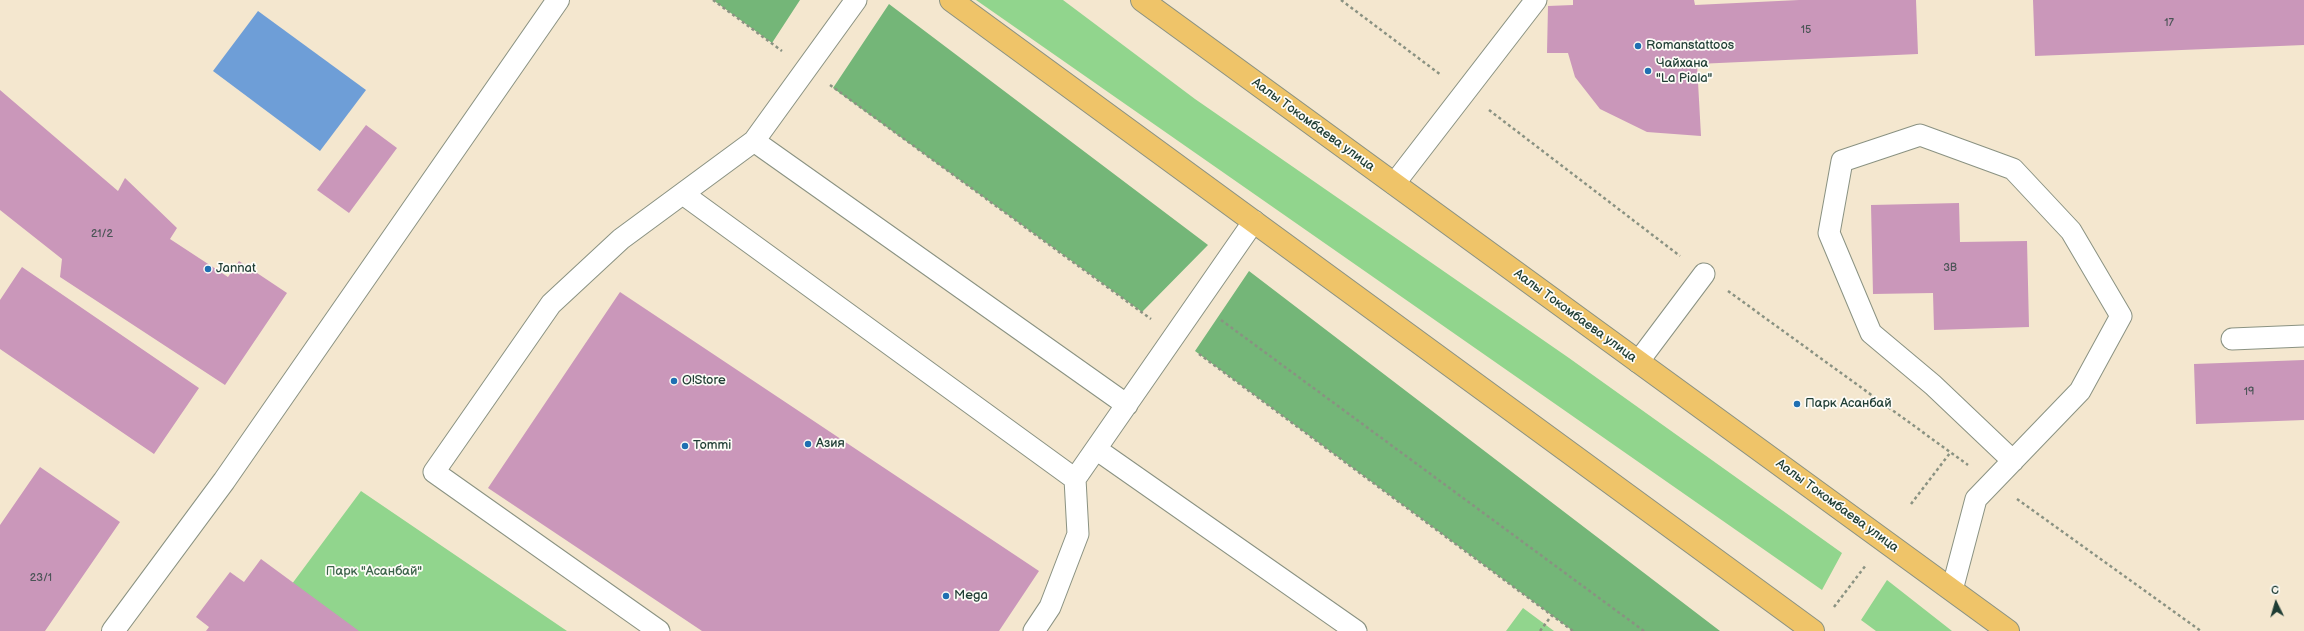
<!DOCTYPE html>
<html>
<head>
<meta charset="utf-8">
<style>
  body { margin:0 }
  #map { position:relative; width:2304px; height:631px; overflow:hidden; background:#f4e7cf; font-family:"Balsamiq Sans",sans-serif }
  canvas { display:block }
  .north { position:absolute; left:2256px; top:583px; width:40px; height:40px; -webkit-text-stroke:3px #fdfcf7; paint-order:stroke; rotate:355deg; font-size:11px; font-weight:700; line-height:16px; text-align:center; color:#1f3d34 }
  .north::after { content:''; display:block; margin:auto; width:14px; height:18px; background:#1f3d34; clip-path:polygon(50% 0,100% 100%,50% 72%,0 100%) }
</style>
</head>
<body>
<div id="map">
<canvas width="2304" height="631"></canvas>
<div class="north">С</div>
</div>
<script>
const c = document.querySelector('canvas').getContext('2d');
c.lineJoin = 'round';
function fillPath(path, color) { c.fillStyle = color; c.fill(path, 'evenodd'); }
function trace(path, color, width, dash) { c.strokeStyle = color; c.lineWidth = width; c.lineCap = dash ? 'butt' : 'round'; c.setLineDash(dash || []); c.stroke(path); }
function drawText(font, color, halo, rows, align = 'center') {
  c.font = font + ' "Balsamiq Sans",sans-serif'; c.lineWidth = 3.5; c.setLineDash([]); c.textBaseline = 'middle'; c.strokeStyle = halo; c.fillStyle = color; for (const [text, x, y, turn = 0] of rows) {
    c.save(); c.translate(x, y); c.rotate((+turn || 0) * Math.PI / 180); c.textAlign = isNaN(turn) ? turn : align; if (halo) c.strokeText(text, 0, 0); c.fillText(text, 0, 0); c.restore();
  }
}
fillPath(new Path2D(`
  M976,0H1063L1195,99L1569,358L1842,553L1822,590Z
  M361,491L567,631H257Z
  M1887,580L1952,631H1876L1861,620Z
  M1523,608L1554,631H1506Z`), '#91d58d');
fillPath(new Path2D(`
  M713,0H800L772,43Z
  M889,4L1208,245L1142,312L833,88Z
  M1249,271L1720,631H1573L1195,351Z`), '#74b678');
fillPath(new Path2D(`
  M258,11L366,90L320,151L213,71Z`), '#6e9ed7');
fillPath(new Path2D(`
  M1573,0H1694L1695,5L1799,0H1916L1918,54L1697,64L1701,136L1647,132L1600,109L1575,77L1568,53H1547L1548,6L1573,5Z
  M2033,0H2304V45L2035,56Z
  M0,90L118,191L125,178L177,228L170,239L228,277L239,261L287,293L225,385L60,277L62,259L0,210Z
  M366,125L397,148L349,213L317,190Z
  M1959,203L1960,242L2027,241L2029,327L1934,330L1933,293L1873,294L1871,205Z
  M22,267L199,388L154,454L0,349V300Z
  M620,292L1039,571L999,631H702L488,488Z
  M2304,360V420L2196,424L2194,364Z
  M40,467L120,522L45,631H0V525Z
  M261,559L359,631H206L209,627L196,617L230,572L244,582Z`), '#ca97ba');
const lane = new Path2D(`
  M754,141L1127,405
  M1394,184L1536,0
  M683,194L1075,479
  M2232,339L2304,336
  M1638,362L1704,274
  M1096,449L1356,631
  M1952,590L1976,499L2080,391L2121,316L2071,231L2013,169L1920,135L1842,161L1829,233L1871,333L1933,385L2013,461
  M659,631L434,472L551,304L621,239L754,141L856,0
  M1034,631L1050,607L1078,534L1075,479L1254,221`);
const street = new Path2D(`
  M113,631L224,481L558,0`);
const primary = new Path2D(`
  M951,0L1813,631
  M1142,0L2008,631`);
trace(lane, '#8a9282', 23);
trace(street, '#8a9282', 24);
trace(primary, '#8a9282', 24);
trace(new Path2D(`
  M713,0L782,51
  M1341,0L1441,75
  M830,85L1151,319
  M1489,110L1680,256
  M1728,291L1968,465
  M1221,320L1644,631
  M1199,354L1573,631
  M2017,499L2201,631
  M1911,504L1950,453
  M1834,607L1866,565
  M1540,631L1552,615`), '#8a9282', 2.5, [3, 3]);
trace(lane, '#fff', 21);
trace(street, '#fff', 22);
trace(primary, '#efc469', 22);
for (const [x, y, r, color] of [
  [1638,46,4,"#1f6fb2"],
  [1648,71,4,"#1f6fb2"],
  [208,269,4,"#1f6fb2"],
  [674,381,4,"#1f6fb2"],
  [1797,404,4,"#1f6fb2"],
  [808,444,4,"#1f6fb2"],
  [685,446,4,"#1f6fb2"],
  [946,596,4,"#1f6fb2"]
]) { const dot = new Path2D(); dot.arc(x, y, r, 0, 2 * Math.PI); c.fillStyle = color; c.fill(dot); trace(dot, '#fdfcf7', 1.5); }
drawText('11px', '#4a5456', null, [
  ["17",2169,23],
  ["15",1806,30],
  ["21/2",102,234],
  ["3В",1950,268],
  ["19",2249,392],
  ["23/1",41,578]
]);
drawText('13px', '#1f3d34', '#fdfcf7', [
  ["Romanstattoos",1646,46],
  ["Чайхана",1656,64],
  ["\"La Piala\"",1656,79],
  ["Jannat",216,269],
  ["O!Store",682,381],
  ["Парк Асанбай",1805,404],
  ["Азия",816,444],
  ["Tommi",693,446],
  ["Mega",954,596]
], 'left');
drawText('13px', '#1f3d34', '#fdfcf7', [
  ["Аалы Токомбаева улица",1313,125,36],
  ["Аалы Токомбаева улица",1575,316,36],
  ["Аалы Токомбаева улица",1837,506,36]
]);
drawText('13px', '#3c634a', '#fdfcf7', [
  ["Парк \"Асанбай\"",374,572]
]);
</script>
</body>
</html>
